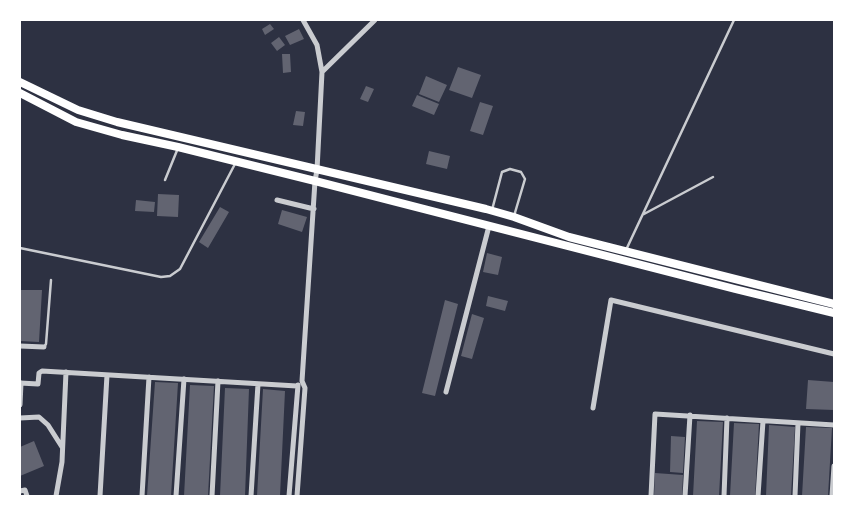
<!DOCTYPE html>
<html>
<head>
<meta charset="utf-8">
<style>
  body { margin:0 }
  #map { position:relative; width:854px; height:516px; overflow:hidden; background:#2d3142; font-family:Ubuntu,sans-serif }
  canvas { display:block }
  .frame { position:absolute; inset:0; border:21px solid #fff; pointer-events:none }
</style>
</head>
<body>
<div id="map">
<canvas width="854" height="516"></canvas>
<div class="frame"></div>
</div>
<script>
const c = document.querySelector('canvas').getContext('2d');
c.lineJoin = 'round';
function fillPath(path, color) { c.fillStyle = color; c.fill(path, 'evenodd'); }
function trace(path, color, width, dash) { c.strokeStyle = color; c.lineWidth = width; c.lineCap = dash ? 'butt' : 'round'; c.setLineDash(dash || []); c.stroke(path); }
fillPath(new Path2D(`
  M270,24L274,29L265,35L262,29Z
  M299,29L304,39L290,45L285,36Z
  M279,37L285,45L277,51L271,43Z
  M282,54H290L291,72L283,73Z
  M458,67L481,75L472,98L449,90Z
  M426,76L447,85L439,102L419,94Z
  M366,86L374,89L368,102L360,99Z
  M417,95L439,104L434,115L412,106Z
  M480,102L493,106L483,135L470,131Z
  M296,111L305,112L303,126L293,125Z
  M429,151L450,156L447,169L426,164Z
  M158,194L179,195L178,217L157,216Z
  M136,200L155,202L154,212L135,211Z
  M220,207L229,212L208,248L199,242Z
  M282,210L307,217L302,232L278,224Z
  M487,253L502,257L498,275L483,272Z
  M20,290H42L39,342L20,341Z
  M488,296L508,301L505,311L486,306Z
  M445,300L458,304L435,396L422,393Z
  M472,314L484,318L472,359L461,356Z
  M808,380L834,382V410L806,409Z
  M155,382L178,383L171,496H147Z
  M190,385L214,386L208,496H184Z
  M225,388L249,389L245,496H220Z
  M263,389L285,391L280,496H257Z
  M697,421L723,422L719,496H693Z
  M734,423L759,424L755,496H730Z
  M769,425L795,427L791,496H766Z
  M806,427L832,428L828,496H802Z
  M671,436L685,437L683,473L670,472Z
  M34,441L44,466L20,476V447Z
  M655,473L683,475L682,496H654Z`), '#626471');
trace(new Path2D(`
  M165,180L178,148
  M492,210L502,172L510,169L521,172L525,179L514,216
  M644,214L713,177
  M20,248L161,277L170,276L180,269L236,162
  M626,250L734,20
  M44,347L46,344L51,280`), '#caccd0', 2.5);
trace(new Path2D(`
  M322,72L375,20
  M277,200L314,209
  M20,346L44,347
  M20,383L38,384L39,373L42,371L297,386
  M446,392L489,226
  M20,405L21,383
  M593,408L611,300L834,354
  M20,418L39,417L48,425L62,447
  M20,491L25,490L27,496
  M56,496L62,462L66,372
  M100,496L107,375
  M142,496L149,377
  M176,496L184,379
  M212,496L218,381
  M251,496L258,384
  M289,496L298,385
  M297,496L305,388L302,381L315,181L317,170L322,72L317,45L303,20
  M651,496L655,414L834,425
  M685,496L690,415
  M724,496L727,418
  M758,496L763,421
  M795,496L798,423
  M832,496L834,466`), '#caccd0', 5);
trace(new Path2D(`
  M20,82L78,110L117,122L486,209L514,217L569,237L834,304
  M20,93L76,122L122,135L178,147L315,181L735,289L834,313`), '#fff', 8);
</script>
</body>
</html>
